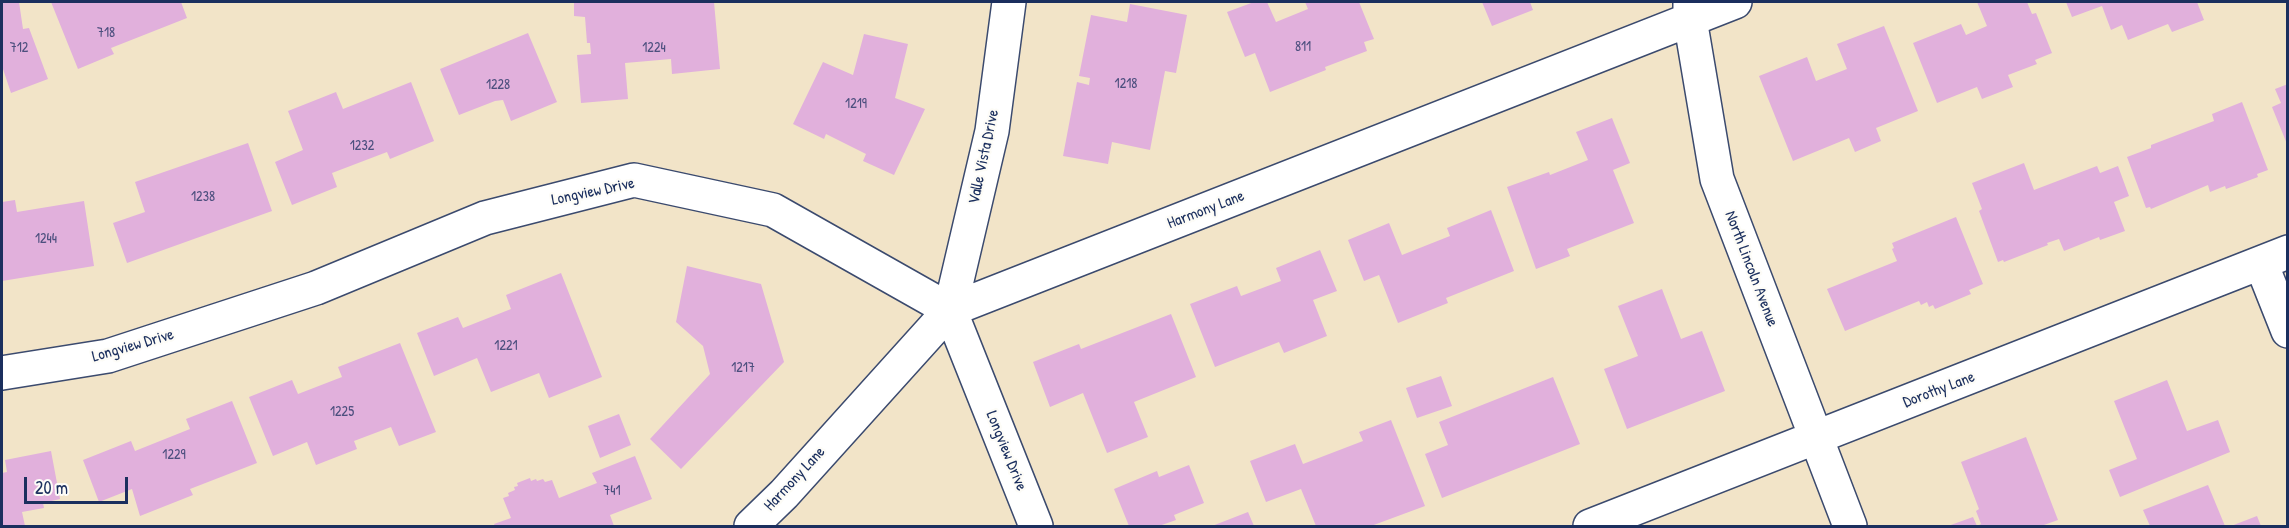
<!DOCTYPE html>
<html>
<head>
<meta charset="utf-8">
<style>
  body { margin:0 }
  #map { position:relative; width:2289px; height:528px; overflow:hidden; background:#f2e4c8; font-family:"Patrick Hand",sans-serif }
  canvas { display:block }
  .frame { position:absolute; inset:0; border:3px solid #1b2f5e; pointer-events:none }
  .scale { position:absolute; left:24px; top:477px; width:104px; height:27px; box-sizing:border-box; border:3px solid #1b2f5e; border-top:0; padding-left:8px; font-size:18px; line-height:21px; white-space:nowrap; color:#1b2f5e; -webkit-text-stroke:4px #fdfcf7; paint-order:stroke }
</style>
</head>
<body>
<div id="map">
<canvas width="2289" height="528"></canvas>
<div class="frame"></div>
<div class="scale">20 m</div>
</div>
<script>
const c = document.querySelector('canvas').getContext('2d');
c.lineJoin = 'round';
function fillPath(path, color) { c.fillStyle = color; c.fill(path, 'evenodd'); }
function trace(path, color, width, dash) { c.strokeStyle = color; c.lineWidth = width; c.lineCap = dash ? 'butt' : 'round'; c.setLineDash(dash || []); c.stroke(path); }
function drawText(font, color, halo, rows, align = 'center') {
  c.font = font + ' "Patrick Hand",sans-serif'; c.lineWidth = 4.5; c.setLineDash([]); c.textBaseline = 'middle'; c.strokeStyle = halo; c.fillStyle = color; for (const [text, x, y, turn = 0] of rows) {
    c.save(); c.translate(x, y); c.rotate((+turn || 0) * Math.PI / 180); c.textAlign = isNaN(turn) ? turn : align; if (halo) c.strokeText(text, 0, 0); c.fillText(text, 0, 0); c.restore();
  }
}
fillPath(new Path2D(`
  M2,2H19L23,29L29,28L48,79L11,93L2,66Z
  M51,2H181L187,18L111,48L114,54L78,69Z
  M574,2H714L720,69L672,74L671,59L625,63L628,99L581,103L577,55L591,54L590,43H587L585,17L574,16Z
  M1254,2H1267L1276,22L1308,9L1305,2H1359L1374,39L1364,42L1367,51L1325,67L1326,70L1270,92L1255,53L1245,57L1227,12Z
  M1482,2H1530L1533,10L1492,26Z
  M1977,2H2027L2032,14L2036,13L2052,53L2035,60L2037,64L2008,75L2013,87L1982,99L1977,87L1937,103L1913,43L1961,24L1966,35L1987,26Z
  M2066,2H2197L2204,20L2172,32L2168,24L2128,40L2122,25L2111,30L2102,6L2072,17Z
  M1130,4L1187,15L1176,73L1165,71L1150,150L1112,142L1108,164L1063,156L1077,82L1089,85L1090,78L1079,76L1091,15L1127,22Z
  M1884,26L1918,111L1876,128L1881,141L1855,152L1849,138L1793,161L1759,76L1807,57L1816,81L1847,69L1837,44Z
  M528,33L557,102L511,121L503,100L495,101L459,115L440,69Z
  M864,34L908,44L895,98L925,109L894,175L863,161L866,154L826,134L824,139L793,124L823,62L853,75Z
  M411,82L434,141L390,159L387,152L332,173L337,187L292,205L275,162L303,150L288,111L336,92L343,109Z
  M2288,84V144H2287L2272,107L2281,103L2275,89Z
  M2242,102L2268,170L2257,174L2258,177L2226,189L2225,186L2210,192L2208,185L2151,209L2150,207L2146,208L2127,157L2151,148V145L2214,121L2212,114Z
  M1612,118L1630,163L1613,170L1634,223L1567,249L1570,256L1536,269L1507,187L1549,172L1550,175L1588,160L1576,132Z
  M248,143L272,211L127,263L113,223L145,212L135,182Z
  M2024,163L2034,190L2097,166L2100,173L2118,166L2129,196L2114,202L2125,231L2100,240L2099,237L2064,251L2059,239L2047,243L2048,245L2004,262L2003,260L1998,262L1979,211L1982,209L1972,183Z
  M15,200L17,212L84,201L94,266L2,281V202Z
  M1491,210L1514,271L1446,298L1448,303L1398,323L1379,275L1364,281L1348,240L1389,223L1402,255L1450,236L1447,228Z
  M1956,217L1983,284L1969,290L1971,294L1935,309L1933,305L1929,307L1927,302L1921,305L1919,301L1845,331L1827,289L1897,261L1892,249L1894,248L1892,243Z
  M1320,250L1337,291L1313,300L1327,336L1284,353L1279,342L1215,367L1190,304L1237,286L1241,296L1281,281L1276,268Z
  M687,266L761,284L784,362L681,469L650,439L710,374L703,346L676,322Z
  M561,273L602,377L549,398L539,373L491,392L477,358L434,376L417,333L458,317L463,328L511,309L506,295Z
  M1662,289L1681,339L1702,331L1725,391L1627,429L1604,369L1638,356L1618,306Z
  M1171,314L1196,377L1134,402L1148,437L1107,453L1083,393L1050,407L1033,362L1079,344L1081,349Z
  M400,343L436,432L399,446L391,427L354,441L357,449L316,465L307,442L273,456L249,397L292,380L298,394L342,377L338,367Z
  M1441,376L1452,406L1417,418L1406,388Z
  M1553,377L1580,444L1442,498L1425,454L1448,445L1439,422Z
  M2167,380L2187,431L2218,420L2230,452L2120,497L2109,470L2137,459L2114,401Z
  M232,401L257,463L190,489L193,495L140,516L132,489L99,502L83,460L131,441L135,451L190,429L186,419Z
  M619,414L631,445L600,458L588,426Z
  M1391,420L1425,506L1371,526H1316L1301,489L1266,502L1250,461L1295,444L1303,464L1363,441L1359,432Z
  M2026,437L2058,520L2041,526H1948L1973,517L1977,526L1981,524L1976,511L1979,509L1961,462Z
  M51,451L60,499L43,503L44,508L22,512L25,526H2V473L7,472L5,460Z
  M635,456L652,499L610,515L614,526H495L494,524L511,518L503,498L509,496L508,493L515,490L514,487L518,486L517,483L530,478L531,481L536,479L537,481L543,479L545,482L552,480L559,498L597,483L592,473Z
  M1189,465L1204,503L1174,515L1176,520L1159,526H1129L1114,489L1157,471L1159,477Z
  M2208,485L2225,526H2150L2143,510Z
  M1248,512L1254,526H1212Z
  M2257,516L2261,526H2231Z`), '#e1b0dc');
const minor = new Path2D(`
  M1690,2V19L1717,179L1850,526
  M2261,263L2288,331
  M950,310L992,131L1009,2
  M2,373L108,356L316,288L485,218L634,180L773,210L950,310L1036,526
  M751,526L784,494L950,310L1735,2
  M1590,526L2288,252`);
trace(minor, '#3b4a6e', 36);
trace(minor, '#fff', 33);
drawText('14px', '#4c4f7e', null, [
  ["718",106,33],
  ["811",1303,47],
  ["712",19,48],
  ["1224",654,48],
  ["1218",1126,84],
  ["1228",498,85],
  ["1219",856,104],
  ["1232",362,146],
  ["1238",203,197],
  ["1244",46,239],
  ["1221",506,346],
  ["1217",743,368],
  ["1225",342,412],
  ["1229",174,455],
  ["741",612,491]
]);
drawText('16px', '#1b2f5e', '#fdfcf7', [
  ["Valle Vista Drive",984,157,-78],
  ["Longview Drive",593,192,-12],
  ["Harmony Lane",1206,210,-21],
  ["North Lincoln Avenue",1751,269,69],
  ["Longview Drive",133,346,-16],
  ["Dorothy Lane",1939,390,-21],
  ["Longview Drive",1006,451,68],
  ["Harmony Lane",795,479,-47]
]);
</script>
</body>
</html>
